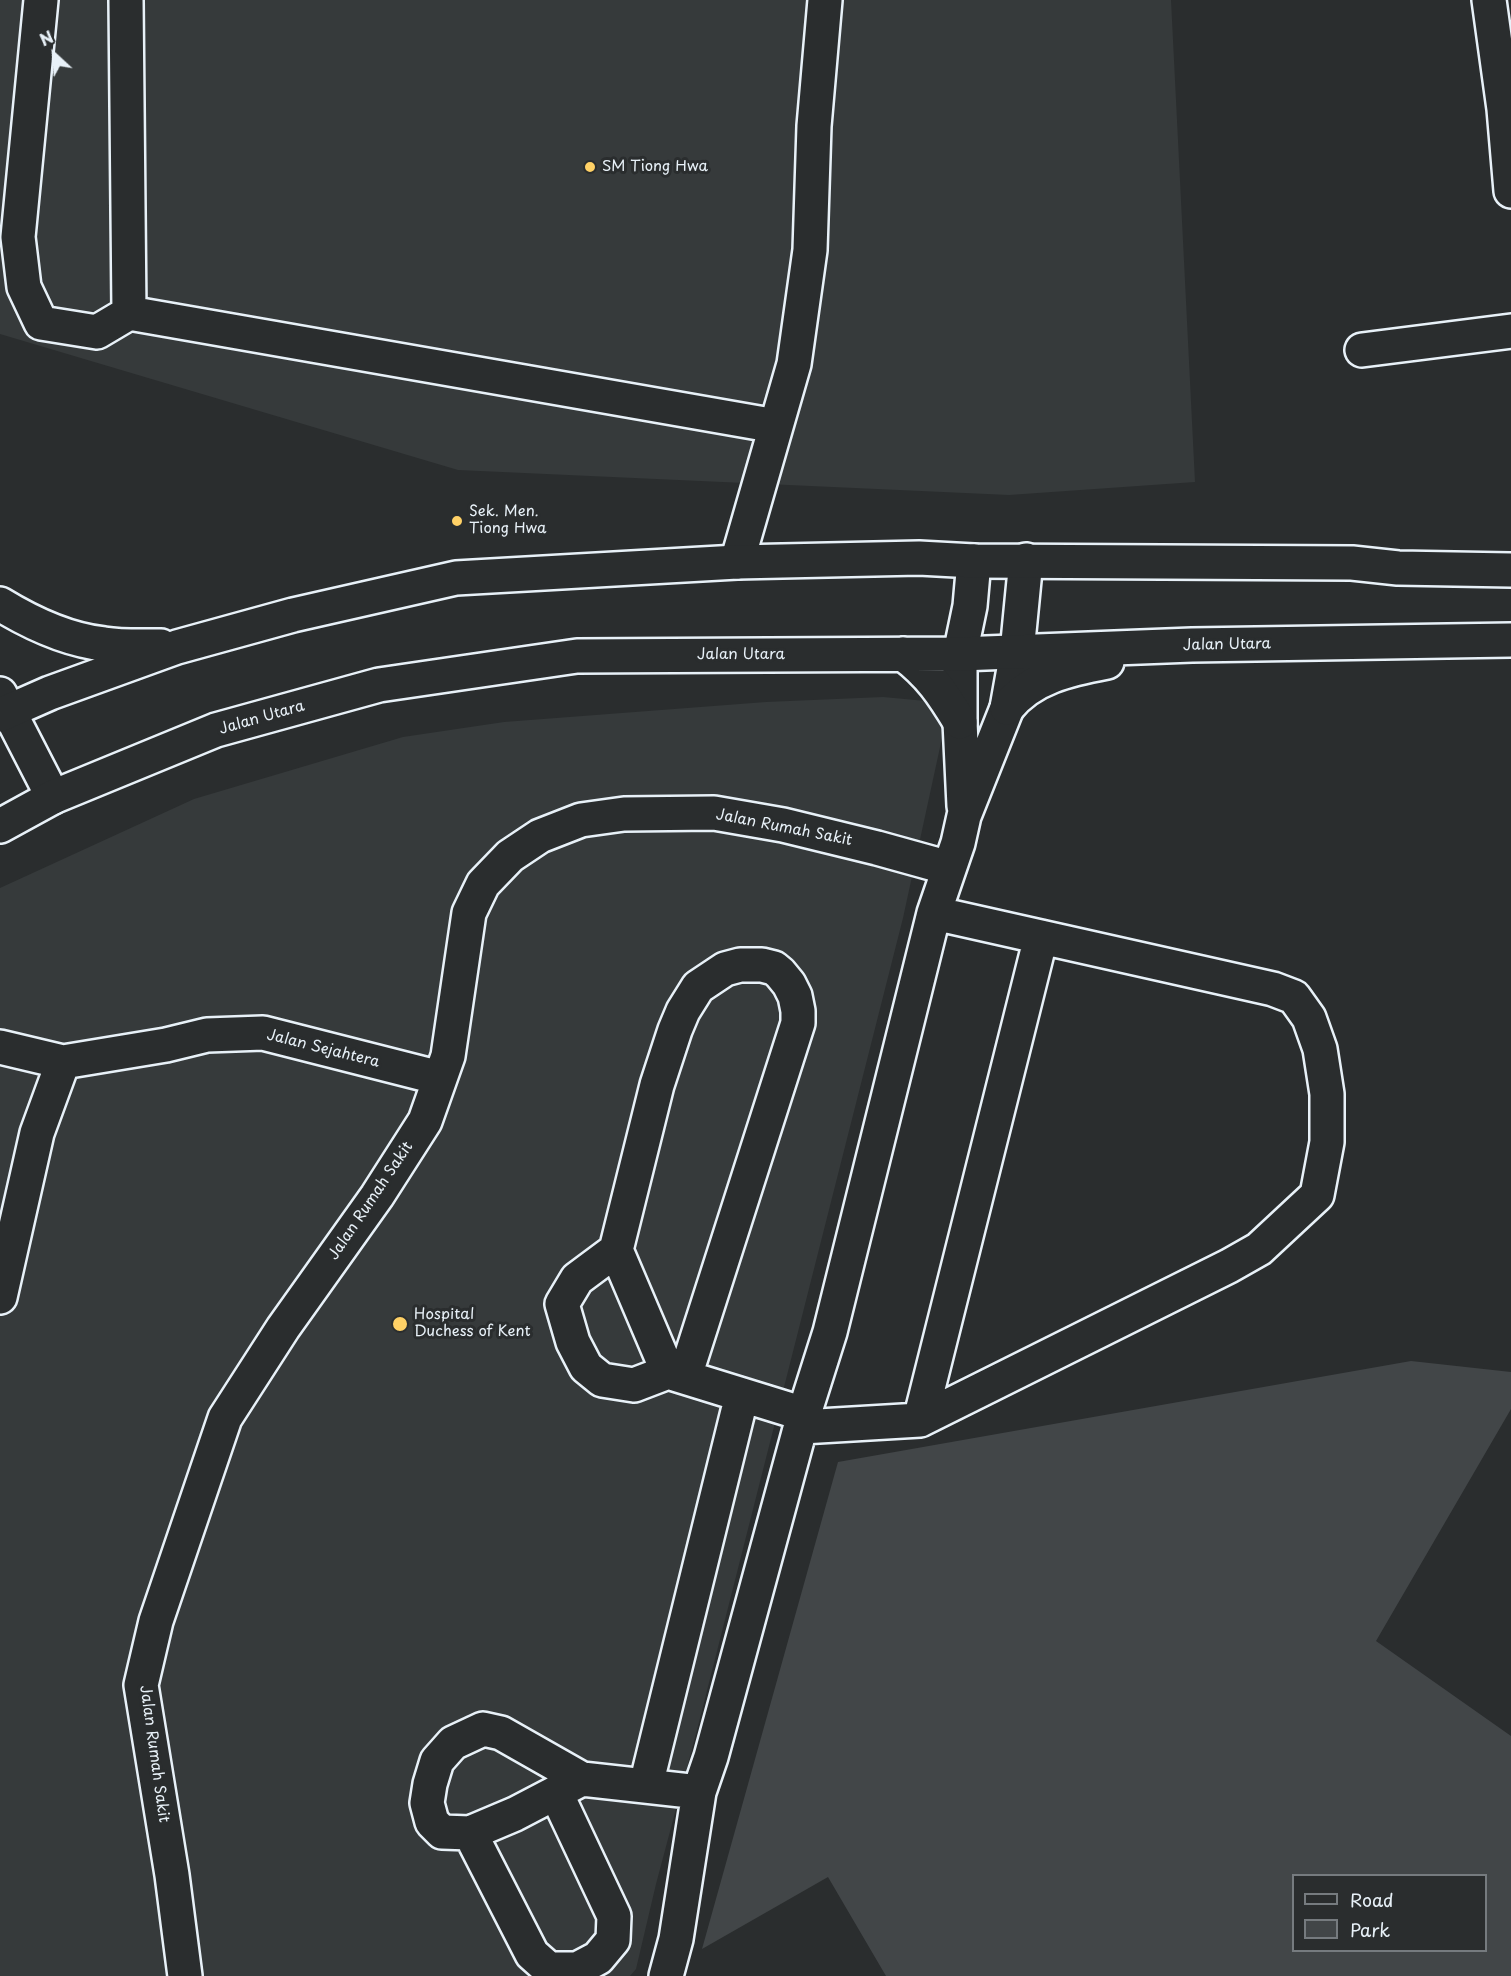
<!DOCTYPE html>
<html>
<head>
<meta charset="utf-8">
<style>
  body { margin:0 }
  #map { position:relative; width:1511px; height:1976px; overflow:hidden; background:#2a2d2e; font-family:"Playpen Sans",sans-serif }
  canvas { display:block }
  .legend { position:absolute; left:1292px; top:1874px; width:195px; height:78px; box-sizing:border-box; background:#2a2d2e; border:2px solid #767b7f; margin:0; padding:8px 10px; list-style:none; font-size:18px; color:#e8f1f8 }
  .legend li { display:flex; align-items:center; gap:12px; height:30px }
  .legend b { width:30px; border:2px solid #767b7f }
  .north { position:absolute; left:24px; top:24px; width:60px; height:60px; -webkit-text-stroke:4px #2a2d2e; paint-order:stroke; rotate:334deg; font-size:16px; font-weight:700; line-height:24px; text-align:center; color:#e8f1f8 }
  .north::after { content:''; display:block; margin:auto; width:21px; height:27px; background:#e8f1f8; clip-path:polygon(50% 0,100% 100%,50% 72%,0 100%) }
</style>
</head>
<body>
<div id="map">
<canvas width="1511" height="1976"></canvas>
<ul class="legend">
<li><b style="height:8px;background:#2a2d2e"></b>Road</li>
<li><b style="height:16px;background:#424648"></b>Park</li>
</ul>
<div class="north">N</div>
</div>
<script>
const c = document.querySelector('canvas').getContext('2d');
c.lineJoin = 'round';
function fillPath(path, color) { c.fillStyle = color; c.fill(path, 'evenodd'); }
function trace(path, color, width, dash) { c.strokeStyle = color; c.lineWidth = width; c.lineCap = dash ? 'butt' : 'round'; c.setLineDash(dash || []); c.stroke(path); }
function drawText(font, color, halo, rows, align = 'center') {
  c.font = font + ' "Playpen Sans",sans-serif'; c.lineWidth = 6; c.setLineDash([]); c.textBaseline = 'middle'; c.strokeStyle = halo; c.fillStyle = color; for (const [text, x, y, turn = 0] of rows) {
    c.save(); c.translate(x, y); c.rotate((+turn || 0) * Math.PI / 180); c.textAlign = isNaN(turn) ? turn : align; if (halo) c.strokeText(text, 0, 0); c.fillText(text, 0, 0); c.restore();
  }
}
fillPath(new Path2D(`
  M0,0H1171L1195,482L1009,495L458,470L0,334Z
  M883,697L926,701L935,709L941,722L942,738L903,918L697,1730L656,1884L636,1969L630,1976H0V888L194,799L403,737L504,722L766,702Z`), '#363a3b');
fillPath(new Path2D(`
  M1411,1361L1511,1372V1409L1376,1641L1511,1736V1976H886L828,1877L702,1949L838,1462ZM1294,1876H1486V1950H1294Z`), '#424648');
const minor = new Path2D(`
  M41,0L18,237L24,287L41,323L97,332L129,313L126,0
  M1489,0L1504,109L1511,191
  M129,313L776,426
  M1362,350L1511,331
  M737,562L794,364L810,250L814,126L825,0
  M964,806L960,722V654L970,606L974,561
  M0,1047L63,1062L166,1045L207,1035L263,1033L440,1078
  M616,1250L577,1279L562,1304L573,1342L586,1367L602,1380L634,1385L668,1372L804,1414
  M0,1297L37,1133L63,1062
  M668,1372L616,1250L657,1085L675,1030L683,1011L698,987L725,969L740,965H762L774,968L780,973L789,984L795,996L798,1011V1023L685,1376
  M920,1420L1041,937
  M802,1427L920,1420L1229,1266L1259,1249L1317,1195L1327,1142V1094L1320,1049L1309,1018L1294,997L1273,989L934,913
  M582,1779L515,1814L470,1833L442,1832L432,1822L427,1803L430,1784L437,1761L453,1743L483,1729L501,1733L582,1779L699,1792L711,1757L804,1414L830,1332L934,913L958,843L964,816L1007,708L1017,652L1026,560
  M646,1785L742,1395
  M470,1833L532,1954L549,1969H577L598,1958L613,1940L614,1916L556,1793
  M185,1976L172,1875L141,1685L156,1621L225,1418L283,1328L377,1196L425,1121L448,1056L469,913L483,884L510,856L540,836L581,820L624,814L714,813L783,825L877,848L949,868
  M666,1976L676,1939L699,1792`);
const major = new Path2D(`
  M0,694L53,797`);
const highway = new Path2D(`
  M0,604C31,623 68,640 104,644C123,647 142,646 161,646
  M903,654C930,674 943,694 960,722
  M1007,708C1031,677 1070,669 1107,662
  M0,715L50,693L177,647L293,615L456,578L737,562L919,558L974,561L1352,563L1398,568L1511,570
  M0,826L53,797L216,730L379,685L577,656L960,654L1192,645L1511,640`);
trace(minor, '#e8f1f8', 38);
trace(major, '#e8f1f8', 38);
trace(highway, '#e8f1f8', 38);
trace(minor, '#2a2d2e', 33);
trace(major, '#2a2d2e', 33);
trace(highway, '#2a2d2e', 33);
for (const [x, y, r, color] of [
  [590,167,6,"#ffd166"],
  [457,521,6,"#ffd166"],
  [400,1324,8,"#ffd166"]
]) { const dot = new Path2D(); dot.arc(x, y, r, 0, 2 * Math.PI); c.fillStyle = color; c.fill(dot); trace(dot, '#2a2d2e', 2); }
drawText('15px', '#e8f1f8', '#2a2d2e', [
  ["SM Tiong Hwa",602,167],
  ["Sek. Men.",469,512],
  ["Tiong Hwa",469,529],
  ["Hospital",414,1315],
  ["Duchess of Kent",414,1332]
], 'left');
drawText('15px', '#e8f1f8', '#2a2d2e', [
  ["Jalan Utara",1227,645,-1],
  ["Jalan Utara",741,655],
  ["Jalan Utara",262,718,-16],
  ["Jalan Rumah Sakit",784,828,11],
  ["Jalan Sejahtera",323,1049,14],
  ["Jalan Rumah Sakit",371,1201,-56],
  ["Jalan Rumah Sakit",154,1754,82]
]);
</script>
</body>
</html>
